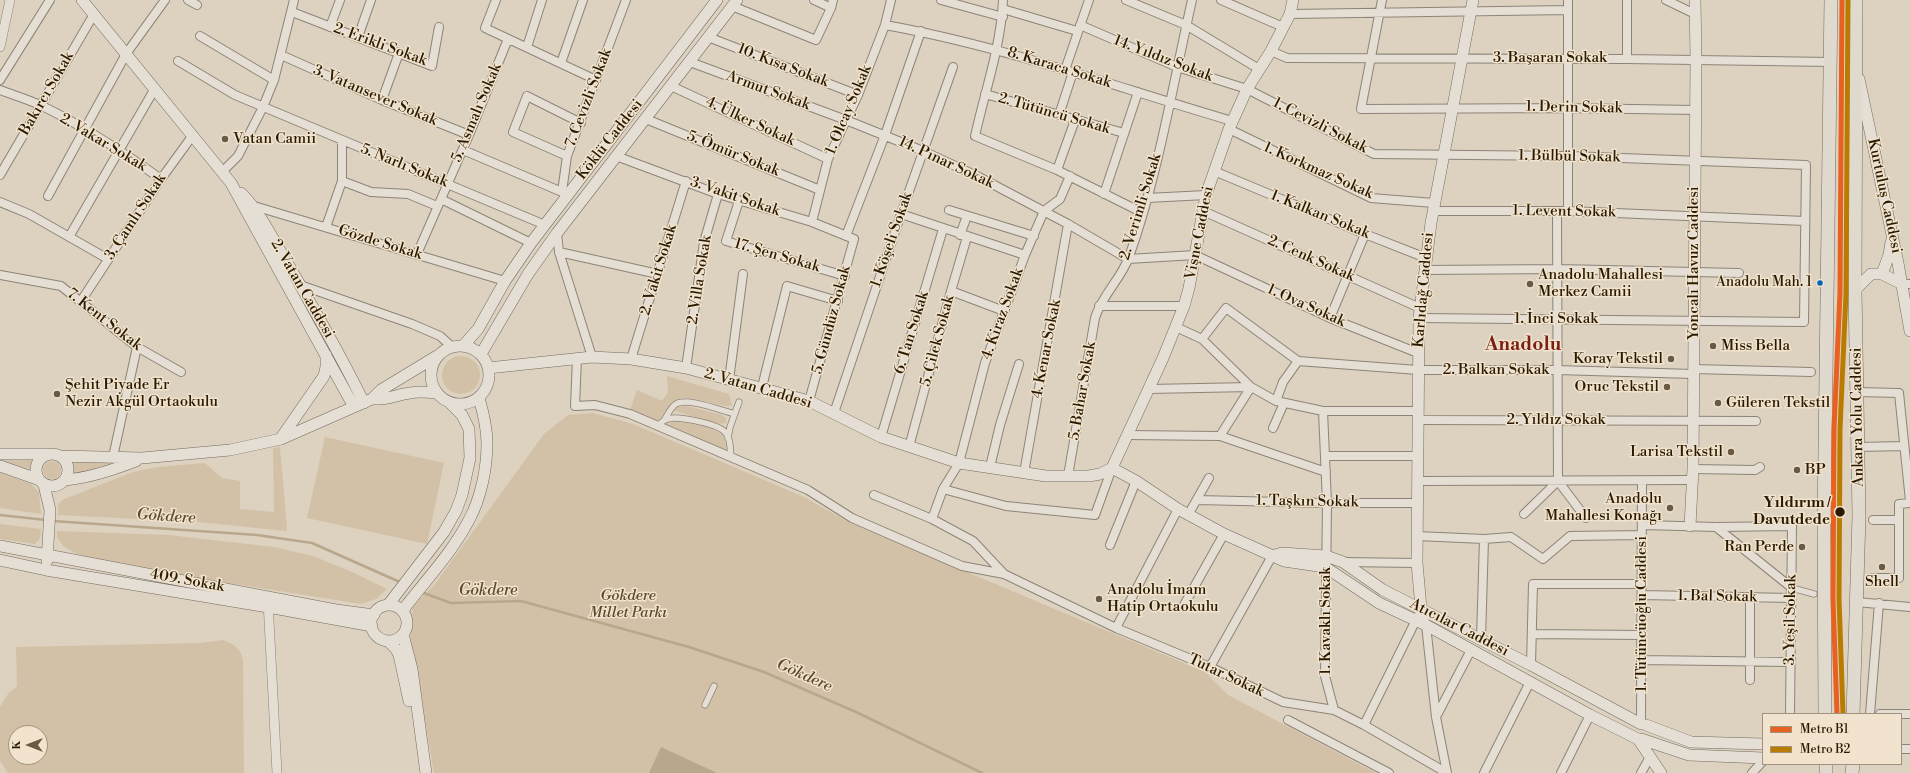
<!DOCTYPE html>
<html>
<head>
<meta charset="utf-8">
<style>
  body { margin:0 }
  #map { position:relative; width:1910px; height:773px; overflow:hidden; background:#ddd1bf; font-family:"Libre Bodoni",serif }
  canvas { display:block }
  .legend { position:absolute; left:1762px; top:713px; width:140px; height:52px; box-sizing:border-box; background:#f1e3cd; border:1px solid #a1937b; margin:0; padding:5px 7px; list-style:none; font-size:12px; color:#2a1a01 }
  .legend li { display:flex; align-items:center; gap:8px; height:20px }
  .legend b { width:20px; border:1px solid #a1937b }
  .north { position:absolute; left:8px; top:725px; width:40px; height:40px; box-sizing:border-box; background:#f1e3cd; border:1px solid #a1937b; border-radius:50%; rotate:270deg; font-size:11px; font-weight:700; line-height:16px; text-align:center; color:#2a1a01 }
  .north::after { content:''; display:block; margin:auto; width:14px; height:18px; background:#695a44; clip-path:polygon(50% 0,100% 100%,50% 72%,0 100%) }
</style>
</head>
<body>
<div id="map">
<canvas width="1910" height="773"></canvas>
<ul class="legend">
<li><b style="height:5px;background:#e86120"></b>Metro B1</li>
<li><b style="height:5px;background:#ba7c00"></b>Metro B2</li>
</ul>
<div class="north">K</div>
</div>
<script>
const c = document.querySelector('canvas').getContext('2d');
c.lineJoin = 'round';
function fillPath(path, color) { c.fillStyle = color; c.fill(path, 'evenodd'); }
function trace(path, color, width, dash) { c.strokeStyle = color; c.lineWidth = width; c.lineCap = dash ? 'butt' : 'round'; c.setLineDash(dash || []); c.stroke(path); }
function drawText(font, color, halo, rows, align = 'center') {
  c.font = font + ' "Libre Bodoni",serif'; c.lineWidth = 3; c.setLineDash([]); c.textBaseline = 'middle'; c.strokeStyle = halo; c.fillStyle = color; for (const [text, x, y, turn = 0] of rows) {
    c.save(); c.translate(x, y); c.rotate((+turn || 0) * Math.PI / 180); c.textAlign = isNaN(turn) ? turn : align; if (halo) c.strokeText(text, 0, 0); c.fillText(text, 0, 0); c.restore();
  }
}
fillPath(new Path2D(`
  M442 375a19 19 0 1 1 38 0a19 19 0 1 1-38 0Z
  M667,376L729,394L732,406C715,407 691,393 676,400C666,405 667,419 656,422L630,410L637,390L662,401L668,392Z
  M683,405L722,415L726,418V423L718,424L675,411L674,409Z
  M593,413L633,424L804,497L850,523L1205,672L1228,695L1376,773H434L413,650C408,633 414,624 412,607L435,584L544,434L568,415Z
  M673,421C685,423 713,425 721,434C726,439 727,448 727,455L663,427V424Z
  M325,437L444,463L427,544L307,518Z
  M280,447L287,528L286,531L198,522L58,515V505L62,500L133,472L158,467L205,463L222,478L240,481V509L274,512L273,448Z
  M0,459H33L30,470L0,461Z
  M43 470a9 9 0 1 1 18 0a9 9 0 1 1-18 0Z
  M69,462L113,463L71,477L72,466Z
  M0,472L31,484L39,492L41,514L0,508Z
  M0,524L41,529L40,538L35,544L0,539Z
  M57,531L168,535L274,547L313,556L352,572L387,589L376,599L361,604L115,565L75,553L63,546L57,537Z
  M223,640C235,645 241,648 243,661L244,773H8L0,761V707L8,694L17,686L16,647L200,643ZM16,733H40V757H16Z`), '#d2c1a7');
fillPath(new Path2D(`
  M661,747L717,773H649Z`), '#b9a78c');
trace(new Path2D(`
  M0,515L46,520
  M53,521L257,535L312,543L402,583
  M421,592L451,603L521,601L689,647L764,672L856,712L982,773`), '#b9a78c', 2.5);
const pedestrian = new Path2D(`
  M665,419C668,414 671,407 676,404C688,397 722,411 735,414
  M658,426C660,424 662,421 665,420C674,414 716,424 724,431C731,437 730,449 731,458
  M728,438L730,427L739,402
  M1792,588L1814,594
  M705,705L714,686`);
const minor = new Path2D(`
  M188,0L197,5
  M496,0L485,28L596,80
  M814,0L831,8
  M941,0L1003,17
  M1003,0C1001,46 985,91 975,136L1057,170L1143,213
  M1126,0L1186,25L1259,69
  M1221,0L1283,27
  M1382,0L1361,109L1568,108L1695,110
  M1568,0V211
  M1627,0V59
  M1666,0L1695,14
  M732,6L816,40L831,8L833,0
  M1003,9L1077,31
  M292,12L432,66L439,27
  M1290,14L1568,10
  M885,25C1003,46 1116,87 1232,121
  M1080,25L1177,67L1247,89L1374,154L1569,156L1806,165L1804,322L1419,318
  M330,27L340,0
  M200,36L274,80
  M358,37L371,0
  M708,37L858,95
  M527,47L542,0
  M1271,51L1287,58L1627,59L1831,62
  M281,55L382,100L469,135
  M178,61L235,95L545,225
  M690,62L846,120L923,151L979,177L1068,224L1128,259L1195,255L1330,318L1418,353
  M561,63L583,0
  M1065,70L1089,0
  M0,80L50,0
  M671,86L828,159
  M0,90C13,95 27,99 40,105C82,125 123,152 161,179
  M985,94L1124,133
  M382,100L399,53
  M1059,115L1073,72
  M646,119L820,190
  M1229,129L1371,198L1434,203
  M463,150L562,192
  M567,156L513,132L527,96L581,123
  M616,156L718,194L812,222L854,239L809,401
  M1057,170L1075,120
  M223,171L238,156L263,107L274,80L294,0
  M1214,171L1365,234L1426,258
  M0,175L94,14
  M342,181L371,192L408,194L437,206
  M1104,194L1138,92
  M567,195L562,192L567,156L626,0
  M48,196L126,54L165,0
  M1147,198L1206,195
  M441,199L531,243
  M739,201L726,241L845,276
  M0,202L29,214L108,259
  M254,206L505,281
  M949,210L1034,236
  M1203,211L1420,308
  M1433,211H1568L1805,221
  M1557,211L1558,481
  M901,214L1025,255
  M812,222L828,159L858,95L885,25L891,0
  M326,227L342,181V140
  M557,233L559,252L592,357
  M960,235L967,216
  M846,236L885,135L921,31
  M69,237L154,90
  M559,252L658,274
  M417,254L469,135L508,39
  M1424,270L1558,269L1739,273
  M0,275L61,286L137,347L181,372
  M1902,284H1910
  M300,285L412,324L440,336L452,347
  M951,291L1004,311
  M81,301L161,179L193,135
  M1099,306H1184
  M1330,318L1365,234
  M1176,327L1202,339L1251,387L1276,401L1323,411H1418
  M1202,339L1226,308L1298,361
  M577,358L575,406L595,405L630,414L808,490L852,518L962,566L1004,574L1116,628L1210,667L1283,702L1334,710L1364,725L1447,773
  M631,359L686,181
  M1298,361L1418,370H1557L1693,374
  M686,368L704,242L718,194
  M1693,369L1811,372
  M729,380L743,274
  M762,387L787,286L838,301
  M1149,389L1251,387
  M1858,392L1899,393L1910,501
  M1276,401L1283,382L1298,361
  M1323,411L1327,503L1325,676L1334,710
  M834,413L901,214L953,67
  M1418,420L1756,421
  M1273,428L1284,403
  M1127,435L1220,436L1326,472
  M1220,436L1251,387
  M881,437L943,229
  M909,447L951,291L967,237
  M1858,447L1904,446
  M1325,456H1418
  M113,457L137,347
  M990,467L1000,425L1019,364
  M1693,469L1755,470L1760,467
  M1024,473L1068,224
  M1068,476L1095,318C1102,295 1121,279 1129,257C1158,176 1173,84 1192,0
  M1418,481L1692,480
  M1558,481L1586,518
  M943,489L1006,506L1095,515L1112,468
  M874,495L932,519
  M1197,500L1327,503H1418
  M1524,514L1558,481
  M1188,515L1209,478
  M1873,520H1899
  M1643,525L1716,527L1792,526L1790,714
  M1716,527L1792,588
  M1417,536L1484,539L1511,537L1543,559L1570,536L1642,535
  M1110,545L1136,481
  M1343,562L1417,563
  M1004,574L973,541L932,519L943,489L959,463L985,363L1025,255L1044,211L1060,199L1070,176
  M1872,578H1899V504L1910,503
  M1642,595L1791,598
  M1857,602L1910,607
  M1184,605L1224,534
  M1421,608L1426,625L1436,717L1447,773
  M1116,628L1178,509
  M1532,634L1642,635
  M1481,639L1484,539
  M1642,660L1790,662
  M1531,665L1533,584H1642
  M1210,667L1272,556
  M1750,680V598
  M1870,714L1879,603
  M1880,714H1910
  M1436,717L1471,650
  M1288,720L1389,773
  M1641,724L1642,481
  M1364,725L1418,616
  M1901,749H1910
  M1484,773L1530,682
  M1561,773L1590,715
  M1641,773L1650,757
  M1752,773L1763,761`);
const tertiary = new Path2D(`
  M0,47L10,0
  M268,601L277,773`);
const secondary = new Path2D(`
  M82,0L231,183L354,407
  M1859,79L1898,263L1910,331
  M241,193C261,213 273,240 288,264C314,309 341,355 364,403
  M1882,274L1889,255L1891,242
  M1855,290L1871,274H1882L1902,284
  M431 375a29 29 0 1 1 58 0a29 29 0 1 1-58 0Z
  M463,346L478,329L505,281L531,243L717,0
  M481,354L528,274L557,233L737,0
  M488,368L592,357L631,359L686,368L809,401L881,437L959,463L1046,476H1089L1100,474L1112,468
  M372,399C388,400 395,395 410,393C419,391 427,392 436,393
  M281,438L324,376L326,367V355
  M36 470a16 16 0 1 1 32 0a16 16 0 1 1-32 0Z
  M0,454H49
  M60,456L142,458L230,450L281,439L372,399L381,390L437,356
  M0,466L37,479
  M1112,468L1136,481L1178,509L1224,534L1284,561L1325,567L1379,603L1426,625L1590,715L1636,738
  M1112,468L1163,358L1184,306L1189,288L1206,195L1229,129L1247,89L1271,51L1290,14L1293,0
  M65,480C90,478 113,470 136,461
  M44,485L50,510L47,561
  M1690,526L1693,469L1696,59L1695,0
  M0,546L336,610L374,615
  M1272,556L1282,553L1326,556L1343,562L1383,590L1531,665L1641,724
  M0,560L46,570L268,607L372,626
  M388,605L444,532L456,511L462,495L470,458L469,429L462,415L451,404
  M371 623a18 18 0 1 1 36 0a18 18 0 1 1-36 0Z
  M1421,608L1417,563L1419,318L1431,223L1473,0
  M403,612L406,606C427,579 453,551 469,520C481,498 487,468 487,443C487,428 483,412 479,398
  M403,634L412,669L426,773
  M388,641L396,649L399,655L409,701
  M1646,725L1691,742L1763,744
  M1638,739L1661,773
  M1641,739L1689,755L1763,758`);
const trunk = new Path2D(`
  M1825,714L1824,526L1831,0
  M1853,714L1859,516L1855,290L1856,0
  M1826,773V764
  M1852,773L1853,764`);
trace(pedestrian, '#8d8477', 7);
trace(minor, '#8d8477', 10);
trace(tertiary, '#8d8477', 10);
trace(secondary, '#736b5e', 12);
trace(trunk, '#736b5e', 14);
trace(pedestrian, '#e4ded5', 5.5);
trace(minor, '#e4ded5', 8);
trace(tertiary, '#e4ded5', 9);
trace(secondary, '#e4ded5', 11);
trace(trunk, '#e0d9cd', 13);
trace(new Path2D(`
  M1837,714L1833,599L1834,429L1840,293L1842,0`), '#e86120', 5);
trace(new Path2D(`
  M1843,714L1839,599L1840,429L1846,293L1848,0`), '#ba7c00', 5);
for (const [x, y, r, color] of [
  [225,139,4,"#695a44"],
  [1820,283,3.5,"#0065bd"],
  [1530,284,4,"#695a44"],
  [1713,346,4,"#695a44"],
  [1671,359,4,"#695a44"],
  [1667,387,4,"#695a44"],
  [57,394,4,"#695a44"],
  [1718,403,4,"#695a44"],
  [1731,452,4,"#695a44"],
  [1797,470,4,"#695a44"],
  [1670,508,4,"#695a44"],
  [1840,512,5.5,"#2a1a01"],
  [1802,547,4,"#695a44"],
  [1882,567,4,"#695a44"],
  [1099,599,4,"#695a44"]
]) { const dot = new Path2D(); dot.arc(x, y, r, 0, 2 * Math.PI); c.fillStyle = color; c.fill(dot); trace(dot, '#f1e3cd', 1.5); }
drawText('14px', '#2a1a01', '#f1e3cd', [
  ["Anadolu Mah. 1",1812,283]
], 'right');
drawText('15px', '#2a1a01', '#f1e3cd', [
  ["2. Erikli Sokak",380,45,20],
  ["3. Başaran Sokak",1550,58],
  ["14. Yıldız Sokak",1163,59,21],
  ["10. Kısa Sokak",783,66,21],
  ["8. Karaca Sokak",1059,68,17],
  ["Armut Sokak",768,91,20],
  ["Bakırcı Sokak",47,94,-60],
  ["3. Vatansever Sokak",375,96,23],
  ["7. Cevizli Sokak",589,98,-69],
  ["1. Derin Sokak",1574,108,1],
  ["1. Olcay Sokak",849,110,-67],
  ["5. Asmalı Sokak",477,113,-67],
  ["2. Tütüncü Sokak",1054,114,16],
  ["4. Ülker Sokak",750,122,25],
  ["1. Cevizli Sokak",1320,126,27],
  ["Köklü Caddesi",610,140,-52],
  ["2. Vakar Sokak",103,143,31],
  ["5. Ömür Sokak",733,154,22],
  ["1. Bülbül Sokak",1569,157,1],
  ["14. Pınar Sokak",946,163,25],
  ["5. Narlı Sokak",404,166,22],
  ["1. Korkmaz Sokak",1318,171,24],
  ["Kurtuluş Caddesi",1884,196,78],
  ["3. Vakit Sokak",735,197,19],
  ["2. Verimli Sokak",1141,207,-73],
  ["1. Levent Sokak",1564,212,1],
  ["1. Kalkan Sokak",1320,215,22],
  ["3. Çamlı Sokak",136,217,-57],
  ["Vişne Caddesi",1200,233,-79],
  ["1. Köşeli Sokak",892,240,-71],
  ["Gözde Sokak",380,243,17],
  ["17. Şen Sokak",777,256,16],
  ["2. Cenk Sokak",1311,259,24],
  ["Yoncalı Havuz Caddesi",1694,263,-90],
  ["2. Vakit Sokak",659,270,-73],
  ["2. Villa Sokak",700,280,-81],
  ["2. Vatan Caddesi",302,289,60],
  ["Karlıdağ Caddesi",1424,290,-85],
  ["1. Ova Sokak",1306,306,24],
  ["4. Kiraz Sokak",1003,314,-70],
  ["1. İnci Sokak",1556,319],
  ["7. Kent Sokak",104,320,38],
  ["5. Gündüz Sokak",832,320,-75],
  ["6. Tan Sokak",912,333,-73],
  ["5. Çilek Sokak",938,341,-75],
  ["4. Kenar Sokak",1047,349,-79],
  ["2. Balkan Sokak",1496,370],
  ["2. Vatan Caddesi",758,389,16],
  ["5. Bahar Sokak",1083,391,-80],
  ["Ankara Yolu Caddesi",1858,417,-91],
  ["2. Yıldız Sokak",1556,420],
  ["1. Taşkın Sokak",1307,502,1],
  ["409. Sokak",187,581,10],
  ["1. Bal Sokak",1717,597,1],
  ["1. Tütüncüoğlu Caddesi",1642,614,-90],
  ["3. Yeşil Sokak",1791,620,-89],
  ["1. Kavaklı Sokak",1326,621,-90],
  ["Atıcılar Caddesi",1459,628,27],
  ["Tutar Sokak",1226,676,25]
]);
drawText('15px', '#2a1a01', '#f1e3cd', [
  ["Vatan Camii",233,139],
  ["Anadolu Mahallesi",1538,275],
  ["Merkez Camii",1538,292],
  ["Miss Bella",1721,346],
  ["Koray Tekstil",1663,359,"right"],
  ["Şehit Piyade Er",65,385],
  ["Nezir Akgül Ortaokulu",65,402],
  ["Oruc Tekstil",1659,387,"right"],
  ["Güleren Tekstil",1726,403],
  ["Larisa Tekstil",1723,452,"right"],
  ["BP",1805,470],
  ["Anadolu",1662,499,"right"],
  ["Mahallesi Konağı",1662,516,"right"],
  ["Ran Perde",1794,547,"right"],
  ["Shell",1882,582,"center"],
  ["Anadolu İmam",1107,590],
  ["Hatip Ortaokulu",1107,607]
], 'left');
drawText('bold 15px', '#2a1a01', '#f1e3cd', [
  ["Yıldırım /",1830,503],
  ["Davutdede",1830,520]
], 'right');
drawText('italic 15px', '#5a482d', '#f1e3cd', [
  ["Gökdere",628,596],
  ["Millet Parkı",628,613]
]);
drawText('italic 16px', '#5d4b30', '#f1e3cd', [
  ["Gökdere",166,517,4],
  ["Gökdere",488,591],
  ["Gökdere",804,676,24]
]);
drawText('bold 19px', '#7a1f14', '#f1e3cd', [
  ["Anadolu",1523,345]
]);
</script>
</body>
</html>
